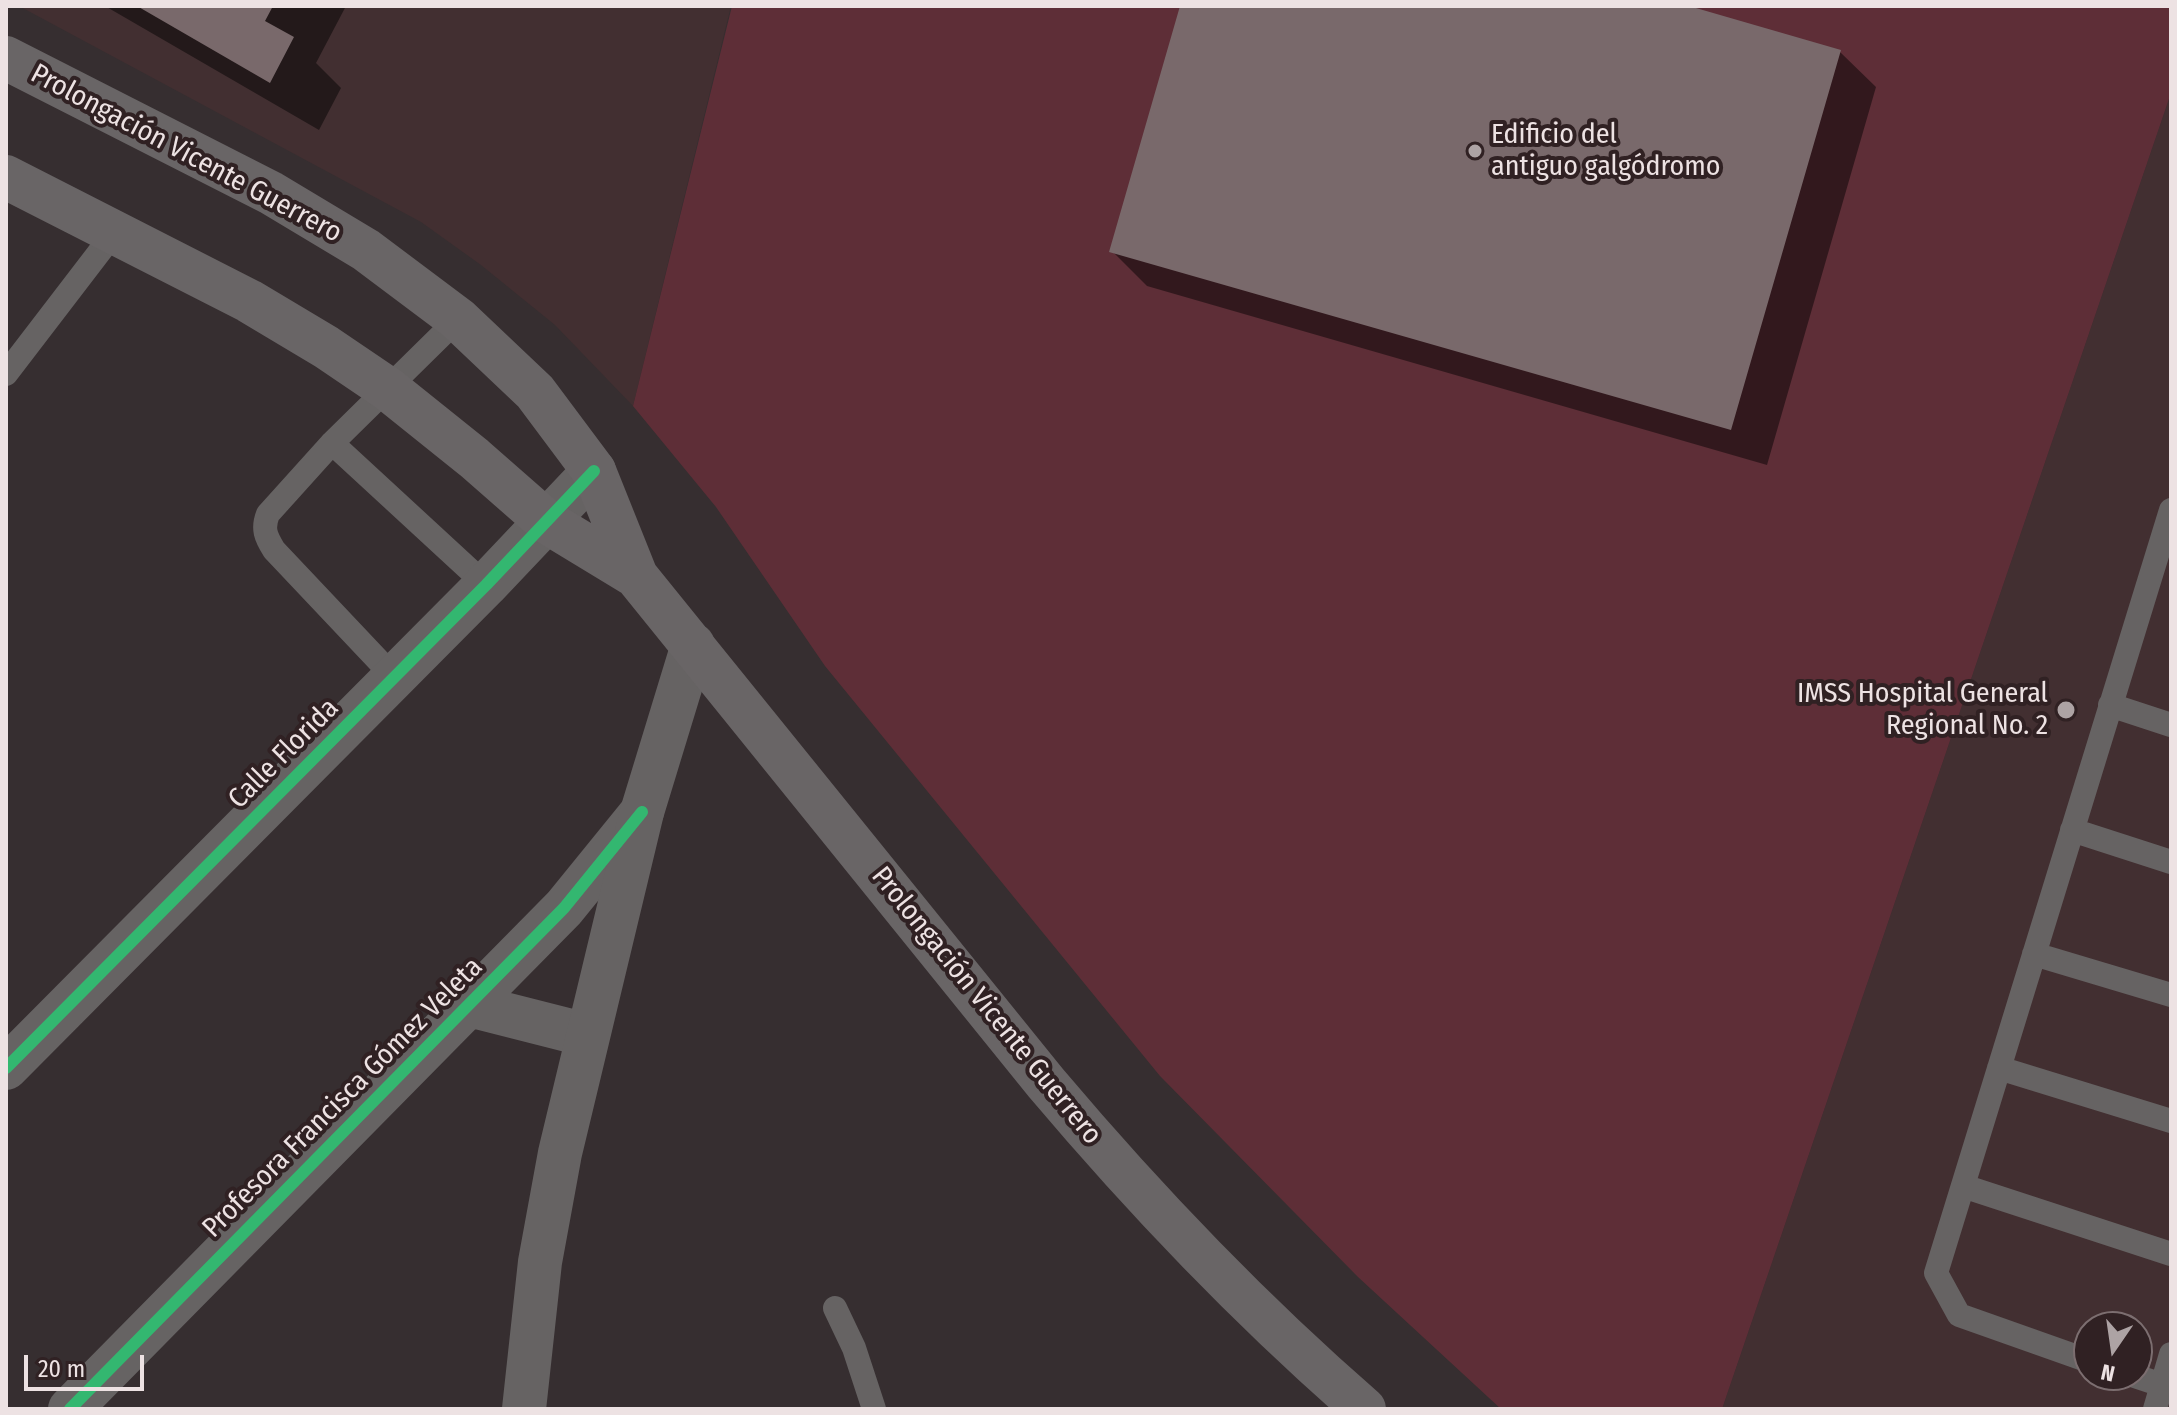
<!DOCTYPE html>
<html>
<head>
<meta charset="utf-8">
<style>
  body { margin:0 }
  #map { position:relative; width:2177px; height:1415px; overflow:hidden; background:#362e30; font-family:"Fira Sans Condensed",sans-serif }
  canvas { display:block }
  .frame { position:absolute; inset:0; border:8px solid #ede2e3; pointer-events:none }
  .north { position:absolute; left:2073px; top:1311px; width:80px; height:80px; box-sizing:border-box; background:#302123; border:2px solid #7c6e70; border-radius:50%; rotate:193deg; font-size:22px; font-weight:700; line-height:32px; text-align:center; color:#ede2e3 }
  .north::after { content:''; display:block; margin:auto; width:28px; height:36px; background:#ada3a4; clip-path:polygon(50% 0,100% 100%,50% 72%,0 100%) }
  .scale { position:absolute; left:24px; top:1355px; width:120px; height:36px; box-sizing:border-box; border:4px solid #ede2e3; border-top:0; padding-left:10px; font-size:24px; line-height:28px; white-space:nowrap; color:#ede2e3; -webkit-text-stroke:6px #302123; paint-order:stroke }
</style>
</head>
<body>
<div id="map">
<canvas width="2177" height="1415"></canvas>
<div class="frame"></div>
<div class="north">N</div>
<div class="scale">20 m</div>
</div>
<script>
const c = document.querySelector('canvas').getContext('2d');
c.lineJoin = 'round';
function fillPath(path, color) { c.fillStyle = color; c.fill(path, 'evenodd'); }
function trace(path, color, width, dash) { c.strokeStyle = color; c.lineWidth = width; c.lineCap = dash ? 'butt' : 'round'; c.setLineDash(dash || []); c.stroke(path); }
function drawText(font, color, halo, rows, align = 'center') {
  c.font = font + ' "Fira Sans Condensed",sans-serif'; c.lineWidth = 8; c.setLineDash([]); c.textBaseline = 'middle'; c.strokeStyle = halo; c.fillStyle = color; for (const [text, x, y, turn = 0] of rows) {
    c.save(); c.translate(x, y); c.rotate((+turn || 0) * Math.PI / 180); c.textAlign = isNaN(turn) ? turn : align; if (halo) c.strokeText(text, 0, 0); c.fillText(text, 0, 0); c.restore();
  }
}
fillPath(new Path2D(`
  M19,6H731L633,406L555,325L481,265L421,222Z
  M2171,93V1409H1722ZM2089,1327H2137V1375H2089Z`), '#422f31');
fillPath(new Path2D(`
  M732,6H2171V93L1722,1409H1501L1358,1277L1160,1076L825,666L716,507L633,406Z`), '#5e2e37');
fillPath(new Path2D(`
  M105,6H346L316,63L341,88L319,130Z
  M1182,6H1682L1840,52L1876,87L1767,465L1147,286L1112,251Z`), '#0007');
fillPath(new Path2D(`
  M137,6H273L265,21L294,37L270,83Z
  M1180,6H1689L1841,50L1731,430L1109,252Z`), '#79696b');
trace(new Path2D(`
  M6,374L114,233
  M332,443L486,585
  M394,677L274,550C266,537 262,529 268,514L332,443L458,319
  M2110,705L2171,725
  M2072,830L2171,862
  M2034,954L2171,995
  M1999,1068L2171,1121
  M1963,1186L2171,1254
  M835,1308L854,1348L874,1409
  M2089,1361L1959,1315L1936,1273L2171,510
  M2132,1375L2162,1385
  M2155,1409L2171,1354`), '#666363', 24);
trace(new Path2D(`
  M469,1005L587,1035
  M6,1068L486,585L594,471
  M70,1409L564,908L642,812`), '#666363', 44);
trace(new Path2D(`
  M524,1409L540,1262L560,1153L642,812L693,645`), '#666363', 44);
trace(new Path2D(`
  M6,58L271,193L366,250L458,319L535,392L594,471L636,576L1046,1083C1144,1199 1249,1309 1364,1409
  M6,177L249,301L326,347L388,389L474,458L547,522L636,576`), '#696566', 44);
trace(new Path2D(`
  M6,1068L486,585L594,471
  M70,1409L564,908L642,812`), '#33b770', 12);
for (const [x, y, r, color] of [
  [1475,151,8,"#ada3a4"],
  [2066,710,10,"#ada3a4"]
]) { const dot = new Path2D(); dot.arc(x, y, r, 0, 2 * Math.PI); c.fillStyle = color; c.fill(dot); trace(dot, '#302123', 3); }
drawText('28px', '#ede2e3', '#302123', [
  ["Edificio del",1491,135],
  ["antiguo galgódromo",1491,167],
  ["IMSS Hospital General",2048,694,"right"],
  ["Regional No. 2",2048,726,"right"]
], 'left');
drawText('28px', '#ede2e3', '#302123', [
  ["Prolongación Vicente Guerrero",186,154,28],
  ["Calle Florida",284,754,-45],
  ["Prolongación Vicente Guerrero",986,1006,51],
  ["Profesora Francisca Gómez Veleta",343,1098,-45]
]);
</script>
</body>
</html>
